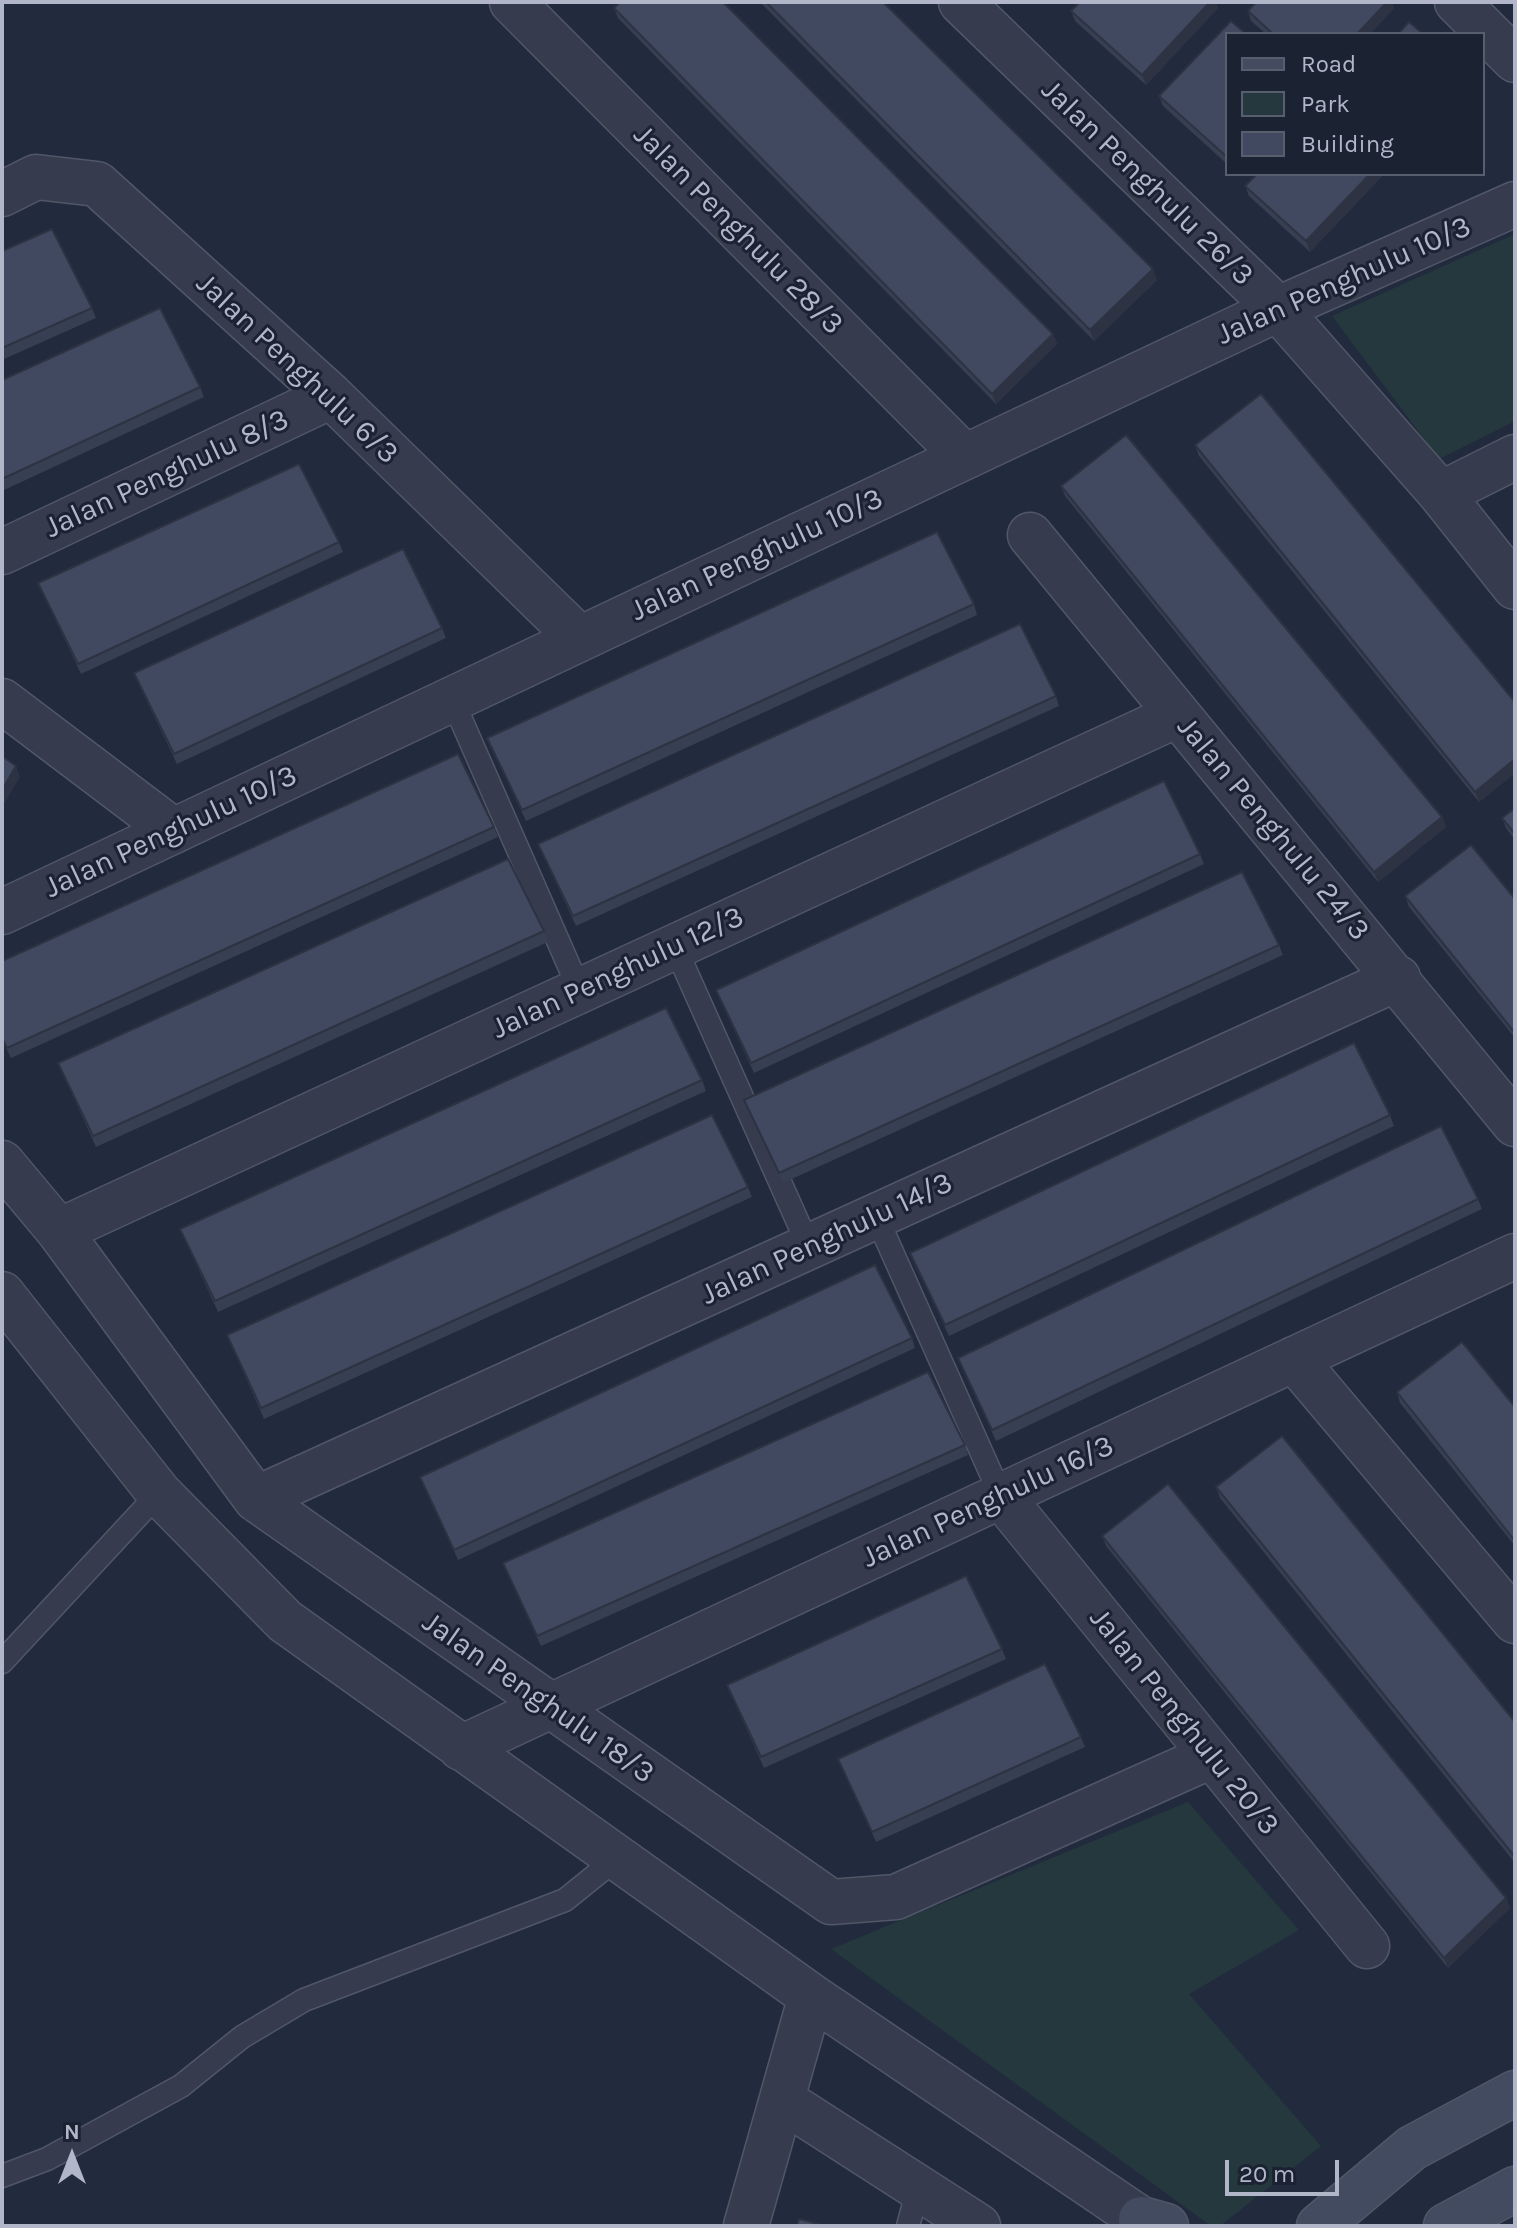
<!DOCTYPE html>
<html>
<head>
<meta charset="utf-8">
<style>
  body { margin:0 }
  #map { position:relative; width:1517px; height:2228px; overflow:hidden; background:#222a3d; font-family:Karla,sans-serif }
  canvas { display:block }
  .frame { position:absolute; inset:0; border:4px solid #b1b7c8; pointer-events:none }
  .legend { position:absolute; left:1225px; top:32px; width:260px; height:144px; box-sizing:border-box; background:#1b2232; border:2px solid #575e6e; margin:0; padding:10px 14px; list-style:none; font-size:24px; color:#b1b7c8 }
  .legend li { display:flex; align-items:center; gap:16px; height:40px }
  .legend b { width:40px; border:2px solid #575e6e }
  .north { position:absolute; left:32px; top:2116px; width:80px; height:80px; -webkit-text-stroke:6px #1b2232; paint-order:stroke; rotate:0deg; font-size:22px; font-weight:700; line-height:32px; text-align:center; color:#b1b7c8 }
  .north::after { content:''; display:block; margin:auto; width:28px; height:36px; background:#b1b7c8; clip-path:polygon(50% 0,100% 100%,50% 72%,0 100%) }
  .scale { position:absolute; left:1225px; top:2160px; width:114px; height:36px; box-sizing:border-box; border:4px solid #b1b7c8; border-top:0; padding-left:10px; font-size:24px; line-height:28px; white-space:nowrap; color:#b1b7c8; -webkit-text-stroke:6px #1b2232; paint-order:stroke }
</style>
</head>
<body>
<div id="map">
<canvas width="1517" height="2228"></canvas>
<div class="frame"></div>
<ul class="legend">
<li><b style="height:10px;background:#434b60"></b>Road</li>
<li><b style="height:22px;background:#24383e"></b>Park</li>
<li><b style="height:22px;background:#40495f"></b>Building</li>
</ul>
<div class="north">N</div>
<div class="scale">20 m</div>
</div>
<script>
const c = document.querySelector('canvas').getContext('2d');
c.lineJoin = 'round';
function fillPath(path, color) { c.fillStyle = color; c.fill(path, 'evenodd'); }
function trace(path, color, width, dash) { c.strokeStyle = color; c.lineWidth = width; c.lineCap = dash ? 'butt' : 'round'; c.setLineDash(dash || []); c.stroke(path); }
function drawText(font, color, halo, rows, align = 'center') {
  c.font = font + ' Karla,sans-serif'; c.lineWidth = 6; c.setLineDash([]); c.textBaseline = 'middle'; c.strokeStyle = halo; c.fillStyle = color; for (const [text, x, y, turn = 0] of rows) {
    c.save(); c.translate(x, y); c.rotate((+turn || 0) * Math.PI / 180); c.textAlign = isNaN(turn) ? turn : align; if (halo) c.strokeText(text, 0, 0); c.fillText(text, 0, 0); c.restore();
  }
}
fillPath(new Path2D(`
  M1515,234V421L1439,459L1332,316Z
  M1188,1802L1299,1930L1189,1994L1321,2146L1220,2226H1211L831,1949Z`), '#24383e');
const service = new Path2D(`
  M452,699L580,991
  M675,947L809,1247
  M876,1216L1001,1496
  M2,1662L159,1493
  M2,2176L47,2159L181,2086L242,2037L304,2000L565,1900L617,1858
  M908,2226L919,2185`);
const minor = new Path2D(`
  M512,2L965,457
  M961,2L1278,309L1441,494L1515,587
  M1457,2L1515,60
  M2,194L36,177L97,184L331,396L580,639
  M1441,494L1515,457
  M1030,535L1515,1124
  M2,552L331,396
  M2,701L174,831
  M2,912L1278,309L1515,204
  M2,1163L59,1231L256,1499L831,1902L896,1897L1211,1756
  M59,1231L1177,715
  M2,1294L159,1493L285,1621L811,1996L1151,2226
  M1294,1359L1515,1621
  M1001,1496L1367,1946
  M256,1499L1398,978
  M461,1748L1515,1256
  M782,2100L978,2226
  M746,2226L811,1996`);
const secondary = new Path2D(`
  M1141,2219L1166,2226
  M1319,2226L1412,2148L1515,2093
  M1446,2226L1515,2189`);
trace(service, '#515768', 25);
trace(minor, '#515768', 47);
trace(secondary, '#515768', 47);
trace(service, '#363c4d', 22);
trace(minor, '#363c4d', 44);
trace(secondary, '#434b60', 44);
fillPath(new Path2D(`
  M760,2H883L1157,280L1094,341Z
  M1080,2H1215L1218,8L1146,85L1075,21L1071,11Z
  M1256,2H1392L1394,8L1370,34H1266L1251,21L1248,11Z
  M614,8L1053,334L1057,344L996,404L618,18Z
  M1227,34V164L1163,106L1159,96Z
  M1257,174H1384L1310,252L1249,196L1245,186Z
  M2,251L92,308L96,318L2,360Z
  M2,380L200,387L204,397L2,491Z
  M1195,445L1515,702V773L1479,802L1199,456Z
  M1061,486L1442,817L1446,827L1378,882L1065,496Z
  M339,542L343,552L81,674L38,583Z
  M974,604L977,615L526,821L487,738Z
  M442,628L446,638L177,764L138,683L134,673Z
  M1056,696L1059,706L576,926L538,844Z
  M1515,808V840L1506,828L1502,818Z
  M494,827L498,837L11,1058L2,1040V961Z
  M1200,854L1204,864L754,1073L716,990Z
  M1405,896L1515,899V1038L1409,907Z
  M544,931L548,942L96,1147L58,1063Z
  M1279,945L1283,955L783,1183L744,1100Z
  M702,1080L706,1091L218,1312L180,1229Z
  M1390,1115L1394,1126L949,1336L910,1253Z
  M748,1187L752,1197L264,1419L227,1335Z
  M1478,1199L1482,1209L996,1441L958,1358Z
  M912,1338L915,1348L458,1560L420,1477Z
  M1397,1392L1515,1407V1546L1400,1403Z
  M965,1445L968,1455L541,1646L503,1563Z
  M1216,1487L1515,1722V1863L1220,1498Z
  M1102,1536L1506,1898L1510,1908L1448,1968L1106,1546Z
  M1002,1649L1006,1659L764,1768L727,1685Z
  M1081,1737L1085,1747L876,1842L838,1759Z`), '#373f52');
fillPath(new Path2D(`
  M1210,2H1215L1218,8L1146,85L1142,75Z
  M1387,2H1392L1394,8L1370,34H1357Z
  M1370,174H1384L1310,252L1306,241Z
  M1153,269L1157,280L1094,341L1090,330Z
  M1053,334L1057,344L996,404L992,394Z
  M1515,759V773L1479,802L1475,792Z
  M16,766L20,777L2,807V790Z
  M1442,817L1446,827L1378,882L1374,872Z
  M1506,1898L1510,1908L1448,1968L1444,1958Z`), '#2d3342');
const building = new Path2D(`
  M620,2H723L1053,334L992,394L614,8Z
  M766,2H883L1153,269L1090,330Z
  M1080,2H1210L1142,75L1071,11Z
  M1256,2H1387L1357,34H1273L1248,11Z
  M1231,21L1246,34H1227V157L1159,96Z
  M1409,22L1423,34H1398Z
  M1257,174H1370L1306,241L1245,186Z
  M52,229L92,308L2,348V251Z
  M160,308L200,387L2,479V380Z
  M1261,394L1515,702V759L1475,792L1195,445Z
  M1126,435L1442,817L1374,872L1061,486Z
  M299,464L339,542L78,664L38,583Z
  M937,532L974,604L522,810L487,738Z
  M403,549L442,628L174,754L134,673Z
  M1020,624L1056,696L573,916L538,844Z
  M458,754L494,827L7,1048L2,1038V961Z
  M2,756L16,766L2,790Z
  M1164,781L1200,854L751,1063L716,990Z
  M1515,808V834L1502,818Z
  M1471,845L1515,899V1033L1405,896Z
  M508,859L544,931L93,1136L58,1063Z
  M1242,872L1279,945L779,1173L744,1100Z
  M666,1008L702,1080L215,1301L180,1229Z
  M1354,1043L1390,1115L945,1325L910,1253Z
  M712,1115L748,1187L261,1408L227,1335Z
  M1441,1126L1478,1199L992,1430L958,1358Z
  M875,1265L912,1338L454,1550L420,1477Z
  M1462,1342L1515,1407V1541L1397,1392Z
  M928,1372L965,1445L537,1636L503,1563Z
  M1282,1436L1515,1722V1857L1216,1487Z
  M1168,1484L1506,1898L1444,1958L1102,1536Z
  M966,1576L1002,1649L761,1757L727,1685Z
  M1045,1664L1081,1737L872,1832L838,1759Z
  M799,2219L825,2226H797Z`);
fillPath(building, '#40495f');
trace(building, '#2d3342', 2);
drawText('30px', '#b1b7c8', '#1b2232', [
  ["Jalan Penghulu 26/3",1147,183,44],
  ["Jalan Penghulu 28/3",738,230,45],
  ["Jalan Penghulu 10/3",1344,281,-24],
  ["Jalan Penghulu 6/3",297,369,43],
  ["Jalan Penghulu 8/3",167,474,-25],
  ["Jalan Penghulu 10/3",757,555,-25],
  ["Jalan Penghulu 24/3",1273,829,50],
  ["Jalan Penghulu 10/3",171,832,-25],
  ["Jalan Penghulu 12/3",618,973,-25],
  ["Jalan Penghulu 14/3",827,1239,-25],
  ["Jalan Penghulu 16/3",988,1502,-25],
  ["Jalan Penghulu 18/3",538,1698,35],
  ["Jalan Penghulu 20/3",1184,1722,51]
]);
</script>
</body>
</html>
